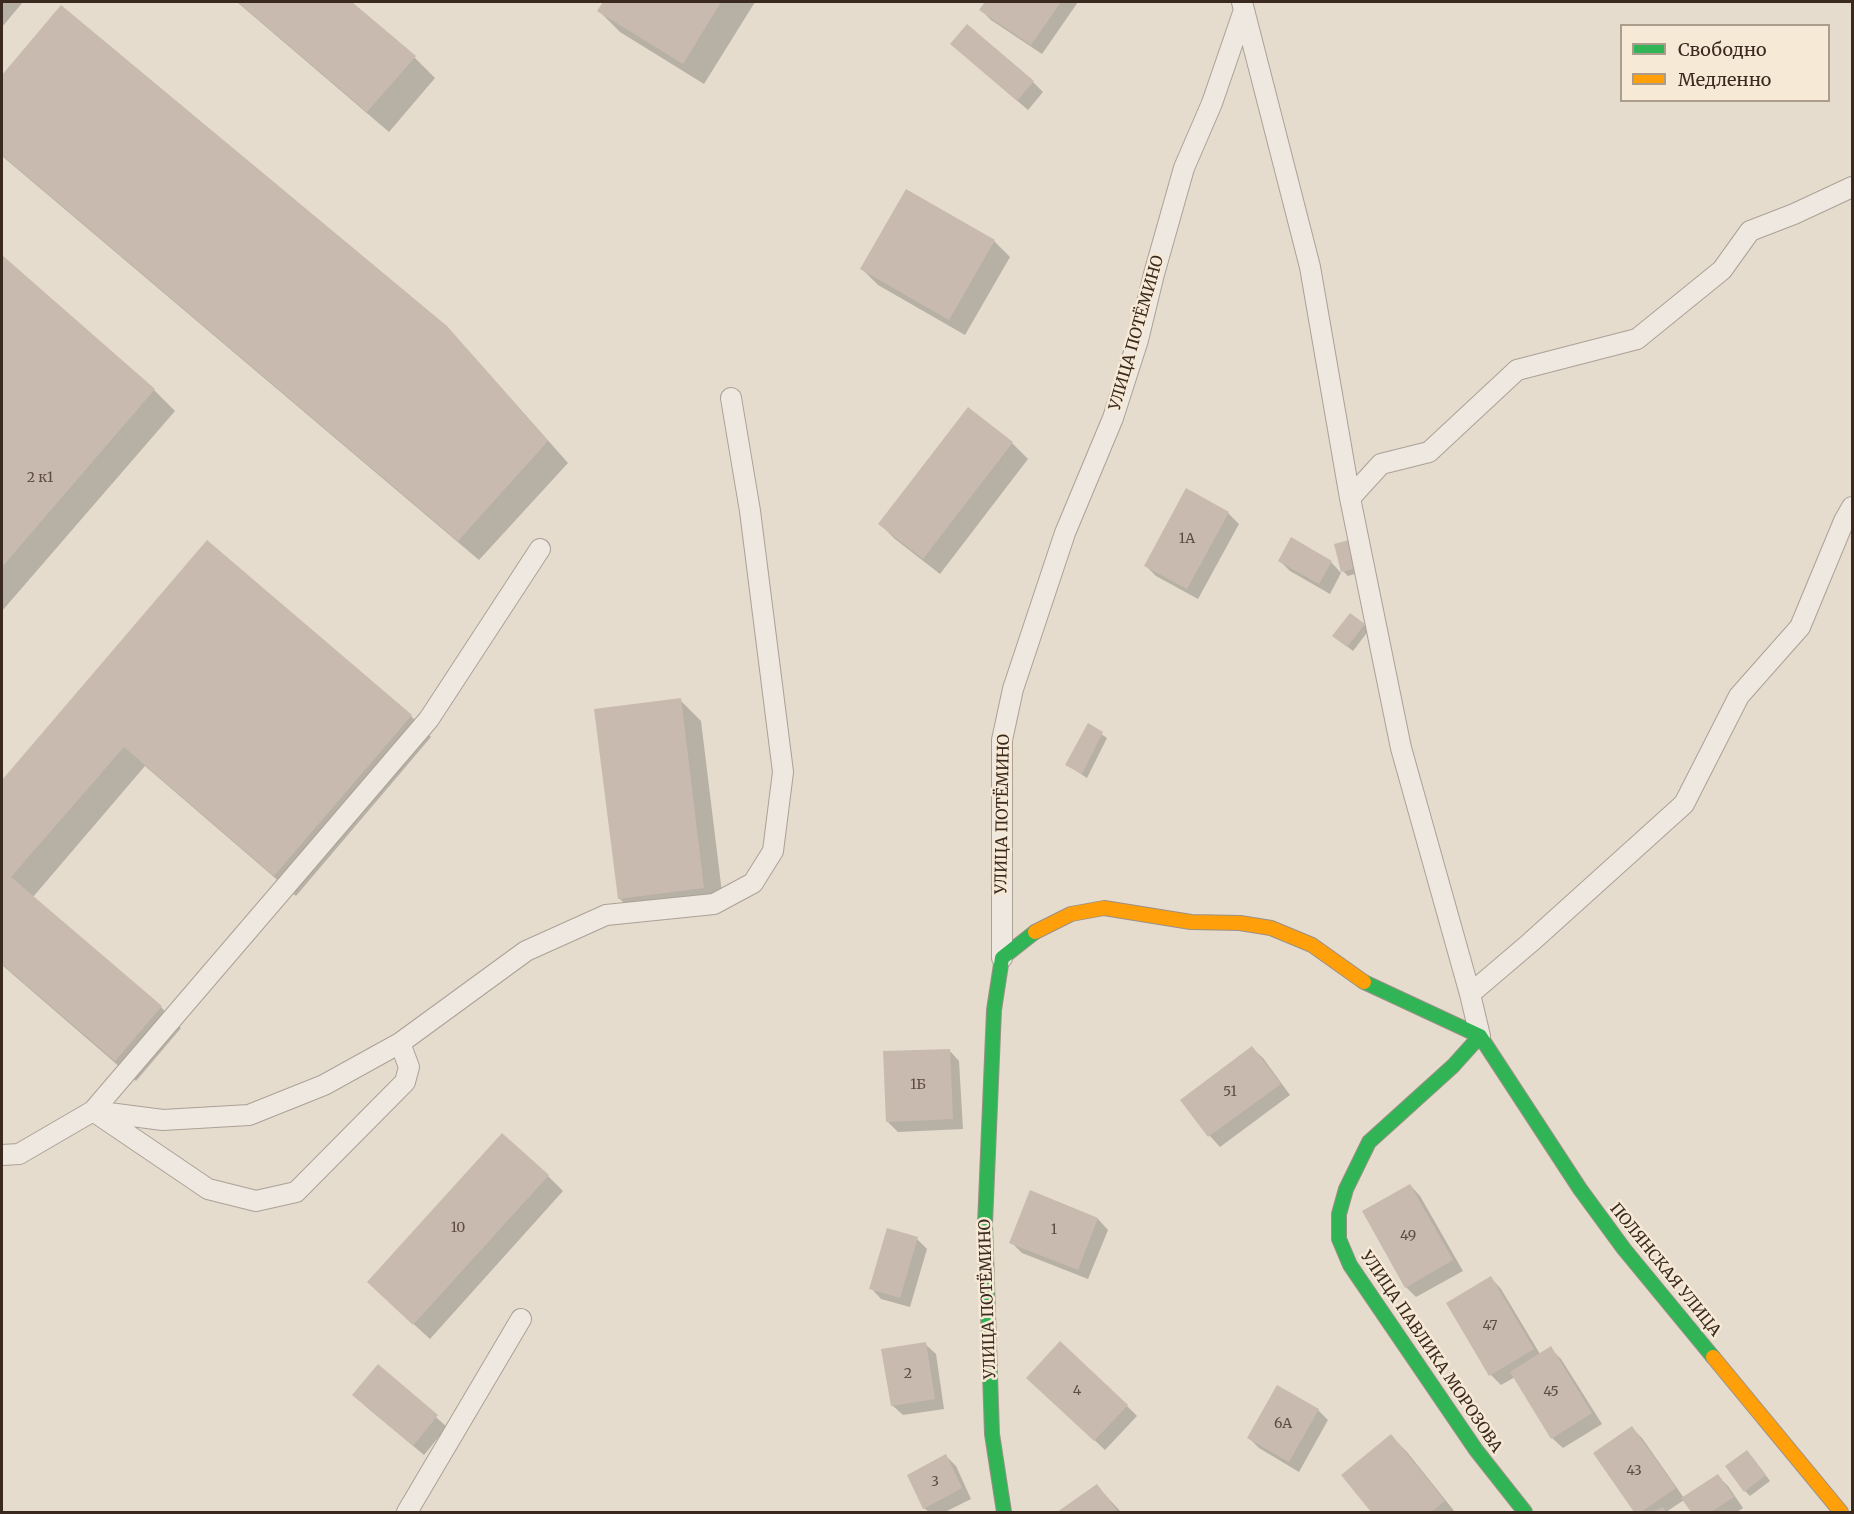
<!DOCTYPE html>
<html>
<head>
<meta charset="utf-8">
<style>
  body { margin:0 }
  #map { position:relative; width:1854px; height:1514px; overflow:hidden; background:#e5dcce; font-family:Merriweather,serif }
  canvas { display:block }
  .frame { position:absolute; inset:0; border:3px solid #3a291f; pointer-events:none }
  .legend { position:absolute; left:1620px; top:24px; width:210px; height:78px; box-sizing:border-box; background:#f6e9d5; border:2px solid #ab9c8c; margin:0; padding:8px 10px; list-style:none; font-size:18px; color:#3a291f }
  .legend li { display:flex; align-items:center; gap:12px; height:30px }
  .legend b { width:30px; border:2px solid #ab9c8c }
</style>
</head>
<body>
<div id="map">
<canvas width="1854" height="1514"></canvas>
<div class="frame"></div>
<ul class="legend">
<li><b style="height:8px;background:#30b455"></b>Свободно</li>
<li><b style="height:8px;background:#ff9f0a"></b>Медленно</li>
</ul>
</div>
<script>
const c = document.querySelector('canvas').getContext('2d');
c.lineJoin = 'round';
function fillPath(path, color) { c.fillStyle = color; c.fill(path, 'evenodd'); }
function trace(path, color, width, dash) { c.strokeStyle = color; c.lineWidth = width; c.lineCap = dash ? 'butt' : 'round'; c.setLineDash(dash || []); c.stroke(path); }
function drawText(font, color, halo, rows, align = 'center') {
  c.font = font + ' Merriweather,serif'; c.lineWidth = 5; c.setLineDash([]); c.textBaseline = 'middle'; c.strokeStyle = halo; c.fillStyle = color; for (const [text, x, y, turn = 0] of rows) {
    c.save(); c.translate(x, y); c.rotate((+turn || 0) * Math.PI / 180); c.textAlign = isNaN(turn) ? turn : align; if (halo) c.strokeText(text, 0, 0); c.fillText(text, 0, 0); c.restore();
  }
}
fillPath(new Path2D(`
  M2,2H23L2,27Z
  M237,2H350L414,57L435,78L389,132Z
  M605,2H755L704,84L620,32L599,11Z
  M986,2H1078L1042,54L991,20L981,10Z
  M61,7L446,327L467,349L568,463L479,560L2,156V78Z
  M963,54L1033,82L1043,92L1028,110Z
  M994,241L1010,257L965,335L878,285L862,269Z
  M2,257L154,390L175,411L2,611Z
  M968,409L1012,443L1028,459L940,574L895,539L880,524Z
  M1228,513L1239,524L1198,599L1156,576L1146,566Z
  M1353,541L1364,571L1348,576L1343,571Z
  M207,542L411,716L431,737L296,896L145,766L33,897L161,1007L181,1028L136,1081L2,965V782Z
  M1280,561L1331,562L1341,573L1330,594L1290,571Z
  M1364,625L1369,630L1353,651L1339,640Z
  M680,700L701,721L724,909L640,919L619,898Z
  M1088,725L1107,738L1087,778L1067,765Z
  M1252,1048L1263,1058L1290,1095L1220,1147L1210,1136L1182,1100Z
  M949,1050L959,1061L963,1129L898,1132L888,1122Z
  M548,1176L563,1191L430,1339L385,1298Z
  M1410,1185L1420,1196L1463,1271L1416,1297L1406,1287Z
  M1031,1192L1098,1219L1108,1230L1088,1279L1022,1253L1011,1242Z
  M917,1239L927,1249L910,1307L881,1299L871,1288Z
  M1491,1278L1501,1289L1540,1354L1550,1348L1561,1359L1602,1424L1563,1448L1552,1438L1515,1377L1501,1385L1491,1375Z
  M925,1344L936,1354L944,1409L903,1415L892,1405Z
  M378,1366L447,1427L424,1455L364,1405Z
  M1039,1388L1127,1406L1137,1416L1105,1450Z
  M1318,1410L1328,1420L1299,1472L1259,1448L1249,1438Z
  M1632,1428L1642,1438L1684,1498L1718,1476L1728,1486L1743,1508L1737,1512H1692L1684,1500L1666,1512H1636L1595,1454Z
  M1391,1436L1407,1452L1455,1512H1373L1343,1476Z
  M946,1456L956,1466L971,1499L945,1512H929L924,1508Z
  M1752,1457L1770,1481L1750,1496L1745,1491Z
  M1097,1486L1121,1512H1060Z`), '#0003');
fillPath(new Path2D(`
  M238,2H352L416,56L367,112Z
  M603,2H721L683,64L597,11Z
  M985,2H1061L1031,45L979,10Z
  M61,5L447,326L548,441L458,541L2,155V75Z
  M967,24L1034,81L1017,101L950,44Z
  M906,189L995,240L949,320L860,269Z
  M2,255L155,389L2,567Z
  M968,407L1013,442L923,559L878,524Z
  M1186,488L1229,512L1187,589L1144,566Z
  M1291,537L1332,561L1319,584L1278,561Z
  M1353,539L1360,567L1341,572L1334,544Z
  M207,540L412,715L274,876L124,747L11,877L162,1006L115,1061L2,964V780Z
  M1350,613L1365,624L1347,647L1332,636Z
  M681,698L704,888L618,899L594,709Z
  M1088,723L1103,732L1082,774L1065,765Z
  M1252,1046L1281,1084L1208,1137L1180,1100Z
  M950,1049L953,1119L886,1122L883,1051Z
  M502,1133L549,1175L413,1325L367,1282Z
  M1410,1184L1453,1260L1405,1288L1362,1211Z
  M1030,1190L1098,1218L1078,1270L1009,1243Z
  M887,1228L918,1237L900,1298L869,1289Z
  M1491,1276L1534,1349L1489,1376L1446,1303Z
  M1060,1341L1128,1405L1094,1441L1026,1378Z
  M926,1342L935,1399L891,1406L881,1349Z
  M1551,1346L1592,1413L1551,1439L1510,1372Z
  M378,1364L438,1415L413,1446L352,1395Z
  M1277,1385L1319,1409L1289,1462L1247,1438Z
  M1632,1426L1676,1488L1641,1512H1634L1593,1453Z
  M1391,1434L1445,1501L1431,1512H1371L1341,1475Z
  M1747,1450L1766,1475L1744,1492L1725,1466Z
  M946,1454L962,1488L923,1509L907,1475Z
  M1718,1474L1734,1497L1711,1512H1691L1681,1498Z
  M1097,1484L1118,1512H1057Z
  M1663,1507L1666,1512H1652Z`), '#c9baaf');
const lane = new Path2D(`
  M1242,2L1310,267L1350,498L1401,748L1470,994L1480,1036
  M1350,498L1381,464L1429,452L1517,370L1637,339L1722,270L1750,231L1794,214L1852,187
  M1002,958V740L1013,689L1065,533L1113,418L1138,340L1154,274L1184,168L1212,103L1244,10
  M1470,994L1531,942L1684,804L1739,696L1800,627L1844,521L1852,507
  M93,1111L163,1120L249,1115L324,1085L400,1043L526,951L606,915L714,904L753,883L773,851L783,772L750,511L731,398
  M93,1111L429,719L540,549
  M2,1155L19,1154L93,1111L208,1189L256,1201L296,1192L405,1082L409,1067L400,1043
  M407,1512L521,1319`);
const fast = new Path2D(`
  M1364,982L1480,1036
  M1480,1036L1580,1189L1624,1249L1713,1357
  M1480,1036L1453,1066L1369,1142L1346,1189L1339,1214V1239L1350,1265L1476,1450L1525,1512
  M1004,1512L992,1434L985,1224L994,1010L1002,958L1035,932`);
const slow = new Path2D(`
  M1035,932L1071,914L1104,908L1191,922L1240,923L1271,928L1312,945L1364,982
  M1713,1357L1841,1512`);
trace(lane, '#aba197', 22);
trace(fast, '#9a9187', 16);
trace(slow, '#9a9187', 16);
trace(lane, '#eee8e0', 20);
trace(fast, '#30b455', 14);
trace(slow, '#ff9f0a', 14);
drawText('14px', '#5e4d43', null, [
  ["2 к1",40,478],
  ["1А",1187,539],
  ["1Б",918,1085],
  ["51",1230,1092],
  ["10",458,1228],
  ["1",1054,1230],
  ["49",1408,1236],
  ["47",1490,1326],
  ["2",908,1374],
  ["4",1077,1391],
  ["45",1551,1392],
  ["6А",1283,1424],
  ["43",1634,1471],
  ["3",935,1482]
]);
drawText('16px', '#3a291f', '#f6e9d5', [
  ["УЛИЦА ПОТЁМИНО",1137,333,-74],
  ["УЛИЦА ПОТЁМИНО",1003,814,-89],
  ["ПОЛЯНСКАЯ УЛИЦА",1665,1270,51],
  ["УЛИЦА ПОТЁМИНО",988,1299,-92],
  ["УЛИЦА ПАВЛИКА МОРОЗОВА",1431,1352,56]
]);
</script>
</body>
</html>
